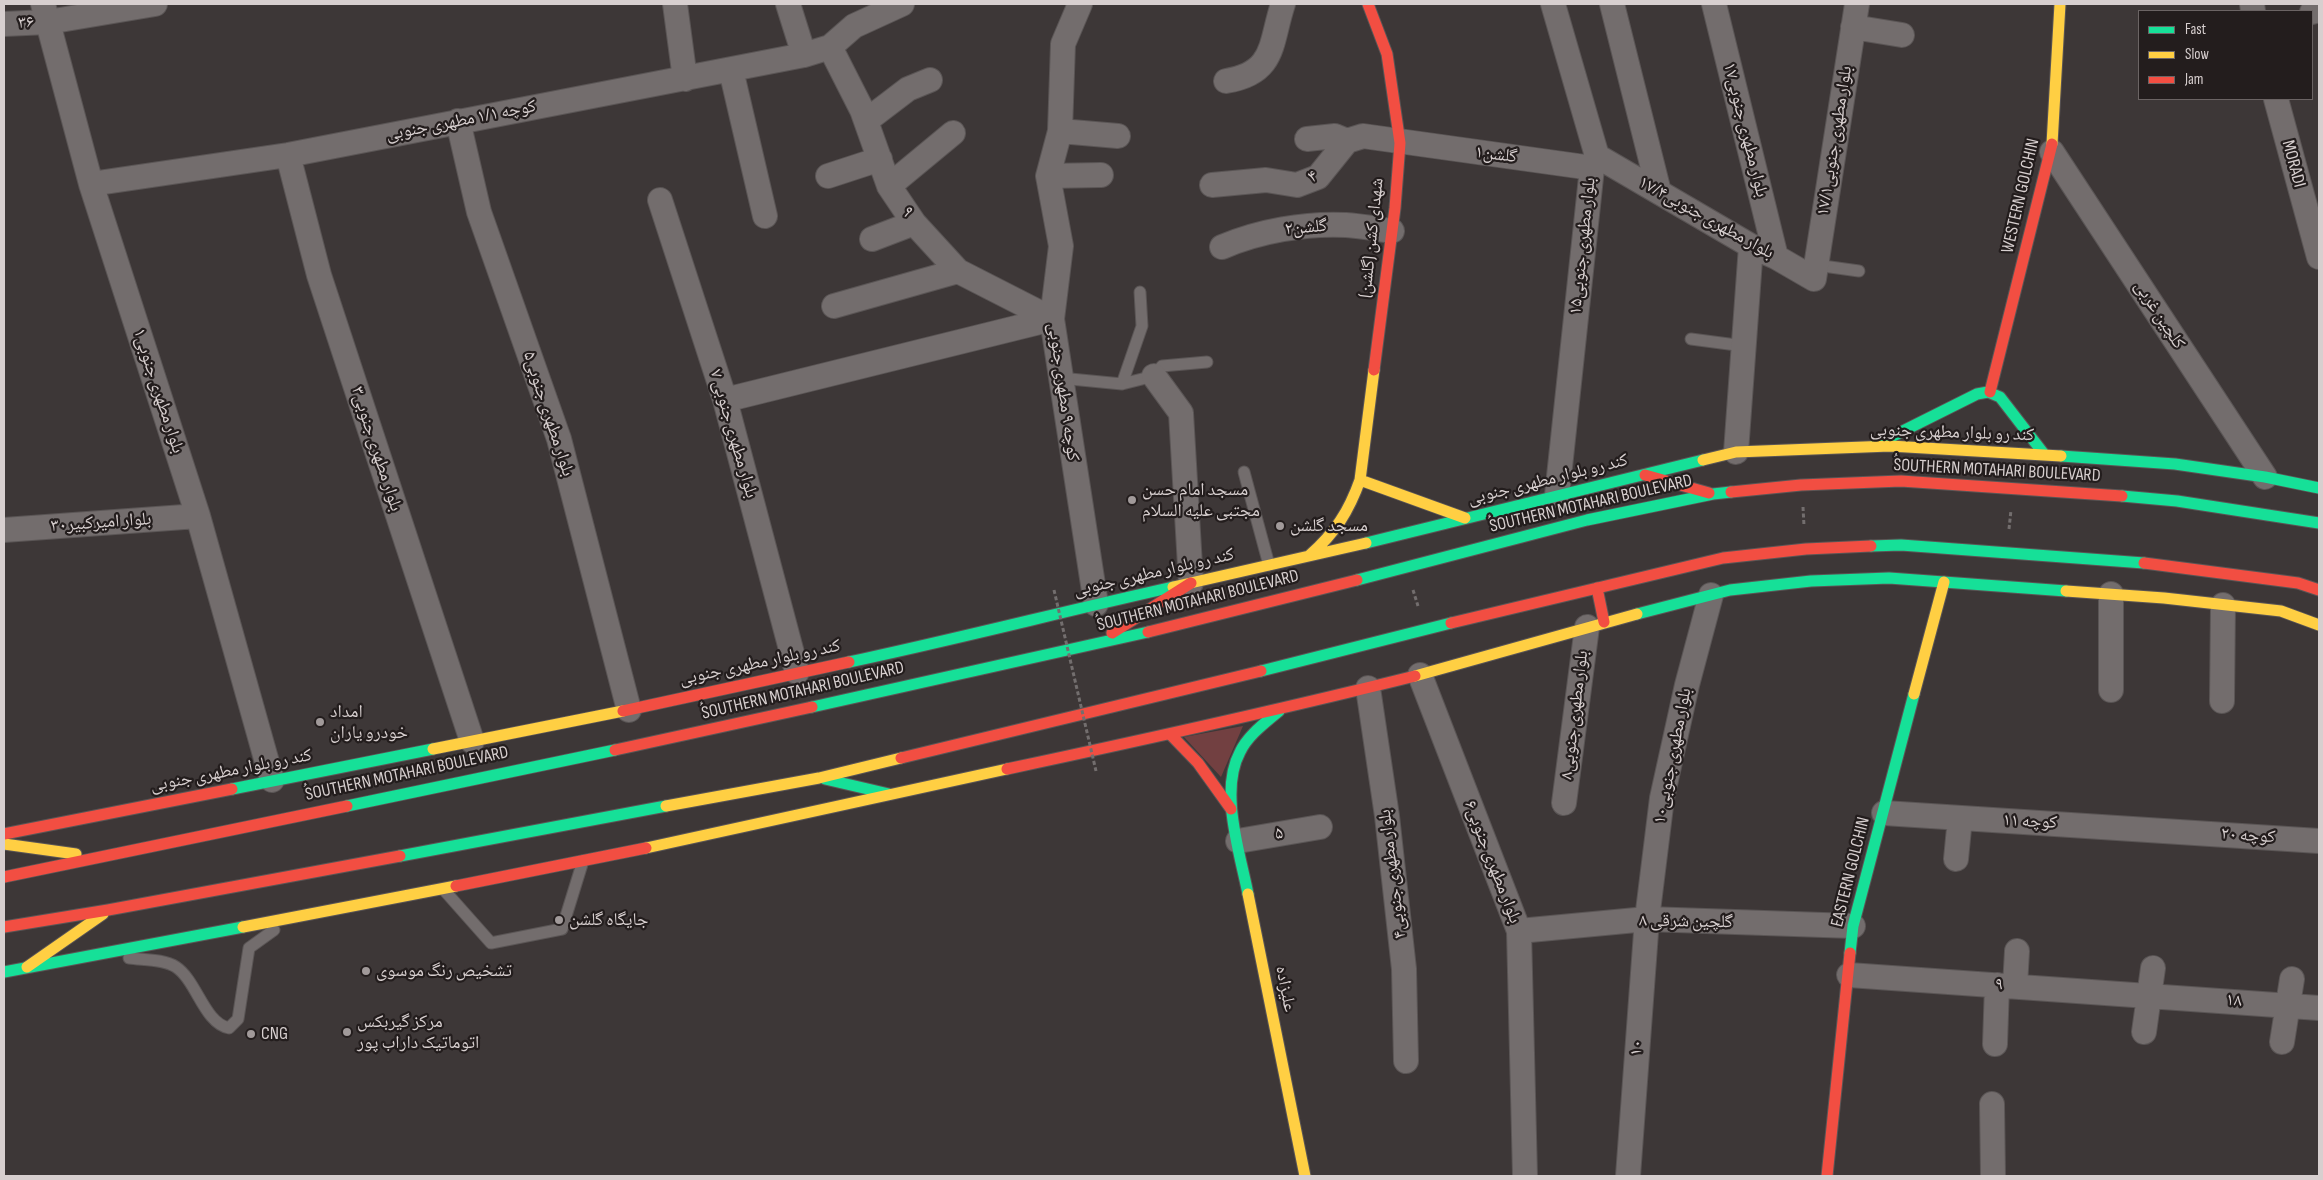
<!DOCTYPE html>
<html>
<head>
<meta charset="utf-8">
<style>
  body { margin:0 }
  #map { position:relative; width:2323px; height:1180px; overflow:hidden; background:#3d3737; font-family:"Sofia Sans Condensed",sans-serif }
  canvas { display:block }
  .frame { position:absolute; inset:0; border:5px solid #d7cfcf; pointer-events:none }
  .legend { position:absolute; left:2138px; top:10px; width:175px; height:90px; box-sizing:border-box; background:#231d1d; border:1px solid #6b6464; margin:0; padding:6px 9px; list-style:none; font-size:15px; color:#d7cfcf }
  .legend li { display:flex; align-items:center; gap:10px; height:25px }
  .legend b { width:25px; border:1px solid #6b6464 }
</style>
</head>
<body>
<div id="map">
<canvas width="2323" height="1180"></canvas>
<div class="frame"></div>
<ul class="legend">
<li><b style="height:6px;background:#16e098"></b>Fast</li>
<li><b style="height:6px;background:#ffcf43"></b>Slow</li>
<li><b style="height:6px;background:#f24e42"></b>Jam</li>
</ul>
</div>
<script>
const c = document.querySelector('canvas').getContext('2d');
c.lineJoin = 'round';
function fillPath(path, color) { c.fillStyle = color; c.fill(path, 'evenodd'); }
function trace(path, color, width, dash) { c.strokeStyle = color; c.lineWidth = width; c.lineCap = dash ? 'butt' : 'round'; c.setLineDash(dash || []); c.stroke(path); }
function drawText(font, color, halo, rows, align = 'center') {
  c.font = font + ' "Sofia Sans Condensed","Noto Naskh Arabic",sans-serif'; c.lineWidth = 4.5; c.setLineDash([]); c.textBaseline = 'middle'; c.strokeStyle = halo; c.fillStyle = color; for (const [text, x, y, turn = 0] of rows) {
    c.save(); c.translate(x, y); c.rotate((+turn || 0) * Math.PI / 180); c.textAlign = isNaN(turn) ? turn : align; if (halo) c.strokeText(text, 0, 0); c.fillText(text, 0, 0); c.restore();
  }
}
fillPath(new Path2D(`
  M1243,726L1221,777L1184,737Z`), '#724041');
const lane = new Path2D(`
  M1816,265L1859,271
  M1691,339L1744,346
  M1060,378L1122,384L1154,376L1162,366L1207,362
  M1122,384L1142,326L1140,292
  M1244,472L1269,565
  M444,890L491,943L562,929L583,861
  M129,958C143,960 164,959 176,967C197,981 204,1023 229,1028L238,1019L249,948L274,930`);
const street = new Path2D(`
  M43,4L91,184L198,516L272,780
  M675,4L685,79
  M788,4L804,55
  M1080,4L1063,44L1060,131L1048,176L1061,246L1052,319L1096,604
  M1553,4L1597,156L1592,168L1557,495
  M1612,4L1659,192
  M1714,4L1776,257
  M2252,4L2253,11
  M2312,12L2319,10
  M4,24L48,22L155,4
  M1853,27L1902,35
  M830,47L862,110L889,186L914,223L958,271L1052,319
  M731,70L765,216
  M1226,81C1276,73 1270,43 1283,4
  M2276,99L2319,257
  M458,121L479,212L559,439L629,710
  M866,121L908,89L930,80
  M1060,131L1118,136
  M1307,139L1335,136L1347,141
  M2052,152L2265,477
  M288,155L319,275L472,741
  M1597,156L1751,246L1776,257L1814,279L1857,4
  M828,176L880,159
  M1048,176L1101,175
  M91,184L288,155L804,55L830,47L854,26L902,4
  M1212,185L1266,180L1297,185L1318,177L1347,141L1363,136L1592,168
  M889,186L953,133
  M660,200L725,400L797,672
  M872,239L914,223
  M1222,247C1259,231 1305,223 1346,225C1361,226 1377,229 1392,231
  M834,306L958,271
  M1154,376L1181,413L1191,583
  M725,400L1052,319
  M1736,452L1751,246
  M4,530L198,516
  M1420,675L1519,931L1525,1176
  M1368,688L1387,816L1404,969L1406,1061
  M2111,690V594
  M2222,701L2223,605
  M1564,803L1587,627
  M1884,813L2319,841
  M1238,841L1320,827
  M1956,859L1960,818
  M1519,931L1647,919L1853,926
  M1849,975L2319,1008
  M2015,986L2017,951
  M2144,1032L2153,968
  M2282,1042L2292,979
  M1995,1044L1997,985
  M1992,1104L1993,1176
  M1628,1176L1647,919L1662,798L1687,685L1711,595`);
const fast = new Path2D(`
  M1875,445L1977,394L1988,392L2000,397L2044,454
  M2061,456L2175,464L2265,477L2319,488
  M2122,496L2177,501L2319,523
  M1366,543L1703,460
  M1871,546L1901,545L2144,563
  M1357,580L1587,520L1713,494L1731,492
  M1637,614L1730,590L1811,581L1889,578L2066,591
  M849,662C957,639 1065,611 1173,587
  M1261,671L1451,623
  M812,707L1148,632
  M825,779L889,794
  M232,789L433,749
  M347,806L615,750
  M400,856L666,806
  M1248,894C1240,853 1219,791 1240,752C1248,735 1265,723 1279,711
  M1850,953L1853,926L1914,694
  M4,972L243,927`);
const slow = new Path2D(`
  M2052,144L2060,4
  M1703,460L1736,452L1890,446L2061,456
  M1360,480L1465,518
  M1310,555C1335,533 1349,511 1360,480L1374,370
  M1173,587L1366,543
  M2066,591L2164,598L2281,611L2319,625
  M1415,676L1637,614
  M1914,694L1944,582
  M433,749L623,711
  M666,806L819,778L901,758
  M4,844L76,854
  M646,848L1007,769
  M1248,894L1305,1176
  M243,927L456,886
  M27,967L103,914`);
const jam = new Path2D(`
  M1368,4L1387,54L1400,143L1395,208L1374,370
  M1990,392L2052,144
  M1645,475L1709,493
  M1731,492L1801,485L1901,481L2122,496
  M2144,563L2298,583L2319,590
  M1597,588L1604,622
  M1451,623L1723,558L1806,549L1871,546
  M1148,632L1357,580
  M1112,633L1191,583
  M623,711L849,662
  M1170,734L1198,763L1231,809
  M615,750L812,707
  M901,758L1261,671
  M1007,769C1143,740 1279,710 1415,676
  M4,834L232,789
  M4,877L347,806
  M456,886L646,848
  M4,927L108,910L400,856
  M1827,1176L1850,953`);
trace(lane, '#5a5555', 13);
trace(street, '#5a5555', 26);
trace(fast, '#5a5555', 13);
trace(slow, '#5a5555', 13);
trace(jam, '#5a5555', 13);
trace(new Path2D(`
  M1803,507L1804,526
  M2009,529L2011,510
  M1413,590L1418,606`), '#736e6e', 3, [4, 2.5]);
trace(lane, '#736d6d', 11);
trace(street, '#736d6d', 24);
trace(fast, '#16e098', 11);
trace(slow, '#ffcf43', 11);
trace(jam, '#f24e42', 11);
trace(new Path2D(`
  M1054,590L1096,771`), '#736e6e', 3, [4, 2.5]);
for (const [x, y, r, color] of [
  [1132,500,5,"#a19a9a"],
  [1280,526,5,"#a19a9a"],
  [320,722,5,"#a19a9a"],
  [559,920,5,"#a19a9a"],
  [366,971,5,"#a19a9a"],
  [347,1032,5,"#a19a9a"],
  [251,1034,5,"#a19a9a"]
]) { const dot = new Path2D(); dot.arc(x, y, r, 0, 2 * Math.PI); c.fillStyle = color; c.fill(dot); trace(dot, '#231d1d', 2); }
drawText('18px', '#d7cfcf', '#231d1d', [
  ["۳۶",26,23,-3],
  ["کوچه ۱/۱ مطهری جنوبی",461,121,-11],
  ["بلوار مطهری جنوبی۱۷",1745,130,76],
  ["بلوار مطهری جنوبی۱۷/۱",1835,141,-81],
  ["گلشن۱",1496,155,7],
  ["MORADI",2293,164,75],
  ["۴",1313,177,-30],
  ["WESTERN GOLCHIN",2021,196,-77],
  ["۹",907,212,56],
  ["بلوار مطهری جنوبی۱۷/۴",1706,218,29],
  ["گلشن۲",1306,228,-5],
  ["شهدای کشن (گلشن)",1372,238,-84],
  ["بلوار مطهری جنوبی۱۵",1583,246,-84],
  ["کلچین غربی",2159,315,57],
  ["۱بلوار مطهری جنوبی",158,391,72],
  ["کوچه ۹ مطهری جنوبی",1063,392,82],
  ["۵بلوار مطهری جنوبی",548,414,72],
  ["کند رو بلوار مطهری جنوبی",1952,433,2],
  ["۷ بلوار مطهری جنوبی",733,434,74],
  ["بلوار مطهری جنوبی۳",376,449,72],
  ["ُSOUTHERN MOTAHARI BOULEVARD",1997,471,3],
  ["کند رو بلوار مطهری جنوبی",1548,480,-14],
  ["ُSOUTHERN MOTAHARI BOULEVARD",1591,504,-13],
  ["بلوار امیرکبیر۳۰",101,523,-4],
  ["کند رو بلوار مطهری جنوبی",1154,573,-13],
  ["ُSOUTHERN MOTAHARI BOULEVARD",1198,601,-14],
  ["کند رو بلوار مطهری جنوبی",760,663,-12],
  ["ُSOUTHERN MOTAHARI BOULEVARD",803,691,-13],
  ["۸بلوار مطهری جنوبی",1575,715,-83],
  ["بلوار مطهری جنوبی۱۰",1673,756,-79],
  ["کند رو بلوار مطهری جنوبی",231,771,-11],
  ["ُSOUTHERN MOTAHARI BOULEVARD",407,774,-12],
  ["کوچه ۱۱",2030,822,3],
  ["۵",1279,834,-9],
  ["کوچه ۲۰",2248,836,4],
  ["بلوار مطهری جنوبی۶",1492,862,69],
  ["EASTERN GOLCHIN",1851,872,-76],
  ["بلوار مطهری جنوبی۴",1393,874,-97],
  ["۸ گلچین شرقی",1686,922,1],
  ["۹",1999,985,3],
  ["علیزاده",1285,989,79],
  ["۱۸",2234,1001,5],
  ["۱۰",1637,1048,-86]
]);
drawText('18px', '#d7cfcf', '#231d1d', [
  ["مسجد امام حسن",1142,490],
  ["مجتبی علیه السلام",1142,511],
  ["مسجد گلشن",1290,526],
  ["امداد",330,712],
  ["خودرو یاران",330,733],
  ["جایگاه گلشن",569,920],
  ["تشخیص رنگ موسوی",376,971],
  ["مرکز گیربکس",357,1022],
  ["اتوماتیک داراب پور",357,1043],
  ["CNG",261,1034]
], 'left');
</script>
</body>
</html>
